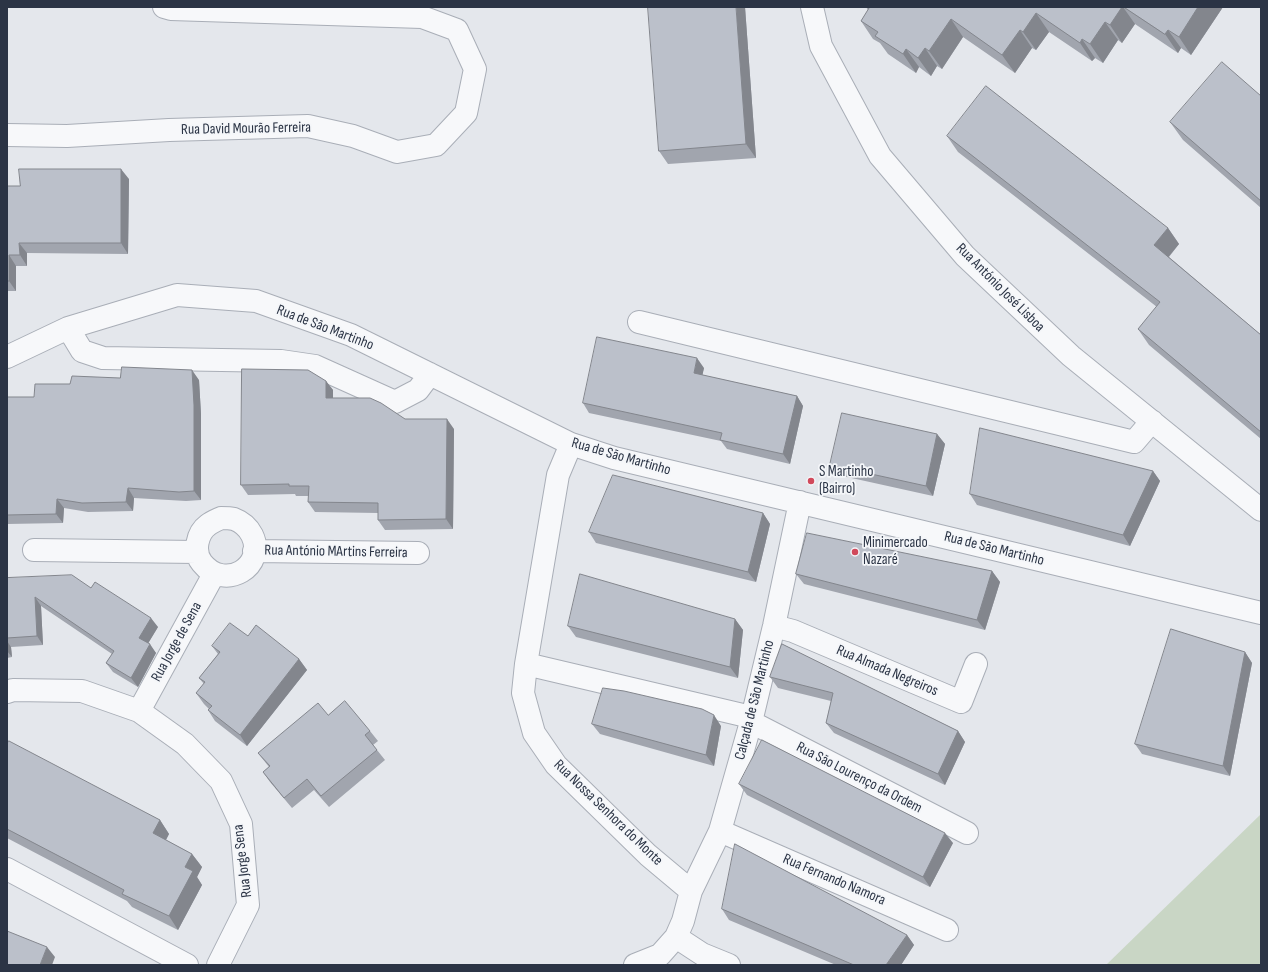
<!DOCTYPE html>
<html>
<head>
<meta charset="utf-8">
<style>
  body { margin:0 }
  #map { position:relative; width:1268px; height:972px; overflow:hidden; background:#e4e7ec; font-family:"Sofia Sans Condensed",sans-serif }
  canvas { display:block }
  .frame { position:absolute; inset:0; border:8px solid #2b3445; pointer-events:none }
</style>
</head>
<body>
<div id="map">
<canvas width="1268" height="972"></canvas>
<div class="frame"></div>
</div>
<script>
const c = document.querySelector('canvas').getContext('2d');
c.lineJoin = 'round';
function fillPath(path, color) { c.fillStyle = color; c.fill(path, 'evenodd'); }
function trace(path, color, width, dash) { c.strokeStyle = color; c.lineWidth = width; c.lineCap = dash ? 'butt' : 'round'; c.setLineDash(dash || []); c.stroke(path); }
function drawText(font, color, halo, rows, align = 'center') {
  c.font = font + ' "Sofia Sans Condensed",sans-serif'; c.lineWidth = 3.5; c.setLineDash([]); c.textBaseline = 'middle'; c.strokeStyle = halo; c.fillStyle = color; for (const [text, x, y, turn = 0] of rows) {
    c.save(); c.translate(x, y); c.rotate((+turn || 0) * Math.PI / 180); c.textAlign = isNaN(turn) ? turn : align; if (halo) c.strokeText(text, 0, 0); c.fillText(text, 0, 0); c.restore();
  }
}
fillPath(new Path2D(`
  M1261,814V965H1106Z`), '#c9d6c5');
const minor = new Path2D(`
  M812,7L821,46L880,156L965,256L1071,356L1261,510
  M7,135L67,136L169,130L308,126L353,136L397,152L436,145L466,113L475,69L457,30L422,17L171,9L164,7
  M639,322L1134,442L1152,421
  M68,328L82,351L103,358L281,361L315,366L395,402L418,390L430,374
  M7,357L68,328L177,295L256,301L351,335L571,444L614,458L1261,613
  M571,444L558,475L526,664L523,693L534,733L556,765L648,855L691,891L683,921L676,937L660,955L635,965
  M221,518C225,518 230,518 234,519C242,522 248,527 252,535C267,566 225,592 202,563C193,552 197,533 208,525C212,522 217,520 221,518Z
  M34,550L197,552
  M254,551L418,553
  M774,626L793,631L961,702L976,664
  M526,664L751,717
  M7,692L13,690L82,691L139,711L185,744L221,781L241,824L248,905L218,965
  M139,711L214,574
  M751,722L967,833
  M720,831L947,930
  M7,869L187,965
  M691,891L720,831L751,722L774,626L800,502
  M676,937L702,954L729,965`);
trace(minor, '#a9aeb7', 24);
trace(minor, '#f7f8fa', 22);
fillPath(new Path2D(`
  M745,7L756,158L668,164L659,151Z
  M866,7H1223L1191,55L1181,48L1178,53L1135,24L1122,43L1118,40L1103,63L1095,58L1092,61L1049,32L1036,50L1032,48L1015,73L963,37L942,69L937,66L931,76L919,67L916,73L888,54L880,43L873,39L861,21L868,10Z
  M1261,96V208L1183,140L1170,122Z
  M947,136L1168,228L1179,244L1169,257L1261,335V439L1149,345L1138,329L1157,307L958,152Z
  M129,179L128,254L27,253V266H16V291H7V186H20Z
  M704,368L702,375L797,396L803,406L790,464L727,449L721,441L589,413L583,403Z
  M120,378L199,380L201,414V500L186,501L134,498L133,511L88,512L64,508L63,523L7,524V397H34L70,384Z
  M326,381L333,390V398L405,419L454,429L453,529L385,530L378,520V513L315,512L308,502L309,496H296L295,494L248,495L241,485Z
  M937,434L945,444L933,496L838,475L830,465Z
  M1153,471L1160,481L1130,546L977,505L970,494Z
  M763,513L770,524L756,582L596,543L589,532Z
  M992,571L1000,582L985,630L804,584L796,574Z
  M7,578L91,588L158,627L148,643L156,653L138,687L113,672L106,663L112,654L41,606L43,645L11,647L12,657L7,658Z
  M735,619L743,630L738,678L576,637L568,626Z
  M248,636L299,659L307,670L247,746L215,721L208,710L209,709L204,704L196,693L204,684L199,678L218,654L212,646Z
  M782,644L958,731L965,742L945,785L834,733L826,723L831,701L778,688L770,677Z
  M1245,652L1252,663L1230,776L1142,754L1135,744Z
  M328,715L370,731L378,741L373,745L385,760L329,807L314,790L292,808L270,782L263,772L269,767L258,753Z
  M592,724L721,726L714,766L600,734Z
  M7,744L160,820L169,834L166,840L192,854L202,867L197,877L202,885L178,930L132,907L127,901L7,838Z
  M739,784L953,843L930,887L747,795Z
  M722,909L907,935L914,945L901,965H836L729,920Z`), '#a1a5ae');
fillPath(new Path2D(`
  M736,7H745L756,158L746,144Z
  M1122,7H1123L1135,24L1122,43L1110,25Z
  M1198,7H1223L1191,55L1179,37Z
  M1036,13L1049,32L1036,50L1023,32Z
  M951,19L963,37L942,69L929,51Z
  M1105,22L1118,40L1103,63L1090,44Z
  M1020,30L1032,48L1015,73L1002,55Z
  M1168,30L1181,48L1178,53L1165,34Z
  M1082,39L1095,58L1092,61L1080,43Z
  M925,48L937,66L931,76L918,58Z
  M906,49L919,67L916,73L903,54Z
  M121,169L129,179L128,254L121,243Z
  M1168,228L1179,244L1165,261L1154,245Z
  M19,243L27,253V266L20,255Z
  M9,255L16,266V291L9,281Z
  M697,358L704,368L701,382L694,373Z
  M192,370L199,380L201,414V500L194,491Z
  M326,381L333,390V407L326,398Z
  M797,396L803,406L790,464L783,454Z
  M447,419L454,429L453,529L446,519Z
  M937,434L945,444L933,496L926,486Z
  M1153,471L1160,481L1130,546L1123,535Z
  M128,488L134,498L133,511L126,502Z
  M57,499L64,508L63,523L56,514Z
  M763,513L770,524L756,582L748,572Z
  M992,571L1000,582L985,630L977,620Z
  M35,597L41,606L43,645L37,636Z
  M151,618L158,627L146,647L139,638Z
  M735,619L743,630L738,678L730,667Z
  M7,641L11,647L12,657L7,651Z
  M150,644L156,653L138,687L131,678Z
  M1245,652L1252,663L1230,776L1223,766Z
  M299,659L307,670L247,746L240,735Z
  M714,715L721,726L714,766L706,755Z
  M958,731L965,742L945,785L938,774Z
  M160,820L169,834L162,847L153,833Z
  M945,833L953,843L930,887L923,877Z
  M192,854L202,867L197,877L202,885L178,930L169,916L185,867Z
  M907,935L914,945L901,965H886Z
  M47,947L55,957L52,965H40Z`), '#83868d');
const building = new Path2D(`
  M648,7H736L746,144L659,151Z
  M868,7H1122L1110,25L1105,22L1090,44L1082,39L1080,43L1036,13L1023,32L1020,30L1002,55L951,19L929,51L925,48L918,58L906,49L903,54L875,36L878,32L861,21L869,8Z
  M1124,7H1198L1179,37L1168,30L1165,34Z
  M1222,62L1261,96V201L1170,122Z
  M986,86L1168,228L1154,245L1261,335V432L1138,329L1160,302L947,136Z
  M19,169H121V243H19L20,255H9V281H7V186H20Z
  M597,337L697,358L694,373L797,396L783,454L720,440L722,433L583,403Z
  M122,367L192,370L194,405V491L179,492L128,488L126,502L82,503L57,499L56,514L7,515V397H34L35,384H70L72,376L120,378Z
  M242,369L308,370L326,381V398H370L381,403L405,419H447L446,519L378,520V503L308,502L309,486H289V484L241,485Z
  M842,413L937,434L926,486L830,465Z
  M980,428L1153,471L1123,535L970,494Z
  M613,475L763,513L748,572L589,532Z
  M807,533L992,571L977,620L796,574Z
  M580,574L735,619L730,667L568,626Z
  M72,575L91,588L95,582L151,618L139,638L150,644L131,678L106,663L114,651L35,597L37,636L7,638V578Z
  M230,623L248,636L256,625L299,659L240,735L208,710L212,706L196,693L205,682L199,678L220,652L212,646Z
  M1171,629L1245,652L1223,766L1135,744Z
  M782,644L958,731L938,774L826,723L833,693L770,677Z
  M603,688L624,691L702,709L714,715L706,755L592,724Z
  M345,701L370,731L365,735L377,750L321,796L307,779L284,798L263,772L270,766L258,753L318,703L328,715Z
  M762,740L945,833L923,877L739,784Z
  M9,741L160,820L153,833L192,854L185,867L193,871L169,916L122,894L124,890L7,829V744Z
  M735,844L907,935L886,965H854L722,909Z
  M7,931L47,947L40,965H7Z`);
fillPath(building, '#bbc0ca');
trace(building, '#83868d', 1);
for (const [x, y, r, color] of [
  [811,481,4,"#d1495b"],
  [855,552,4,"#d1495b"]
]) { const dot = new Path2D(); dot.arc(x, y, r, 0, 2 * Math.PI); c.fillStyle = color; c.fill(dot); trace(dot, '#f4f6f9', 1.5); }
drawText('15px', '#2b3445', '#f4f6f9', [
  ["Rua David Mourão Ferreira",246,129,-1],
  ["Rua António José Lisboa",1000,288,45],
  ["Rua de São Martinho",325,328,21],
  ["Rua de São Martinho",621,457,16],
  ["Rua de São Martinho",994,549,14],
  ["Rua António MArtins Ferreira",336,552,1],
  ["Rua Jorge de Sena",177,642,-61],
  ["Rua Almada Negreiros",887,671,23],
  ["Calçada de São Martinho",755,700,-76],
  ["Rua São Lourenço da Ordem",859,778,27],
  ["Rua Nossa Senhora do Monte",608,813,44],
  ["Rua Jorge Sena",243,861,-97],
  ["Rua Fernando Namora",834,880,23]
]);
drawText('15px', '#2b3445', '#f4f6f9', [
  ["S Martinho",819,472],
  ["(Bairro)",819,489],
  ["Minimercado",863,543],
  ["Nazaré",863,560]
], 'left');
</script>
</body>
</html>
